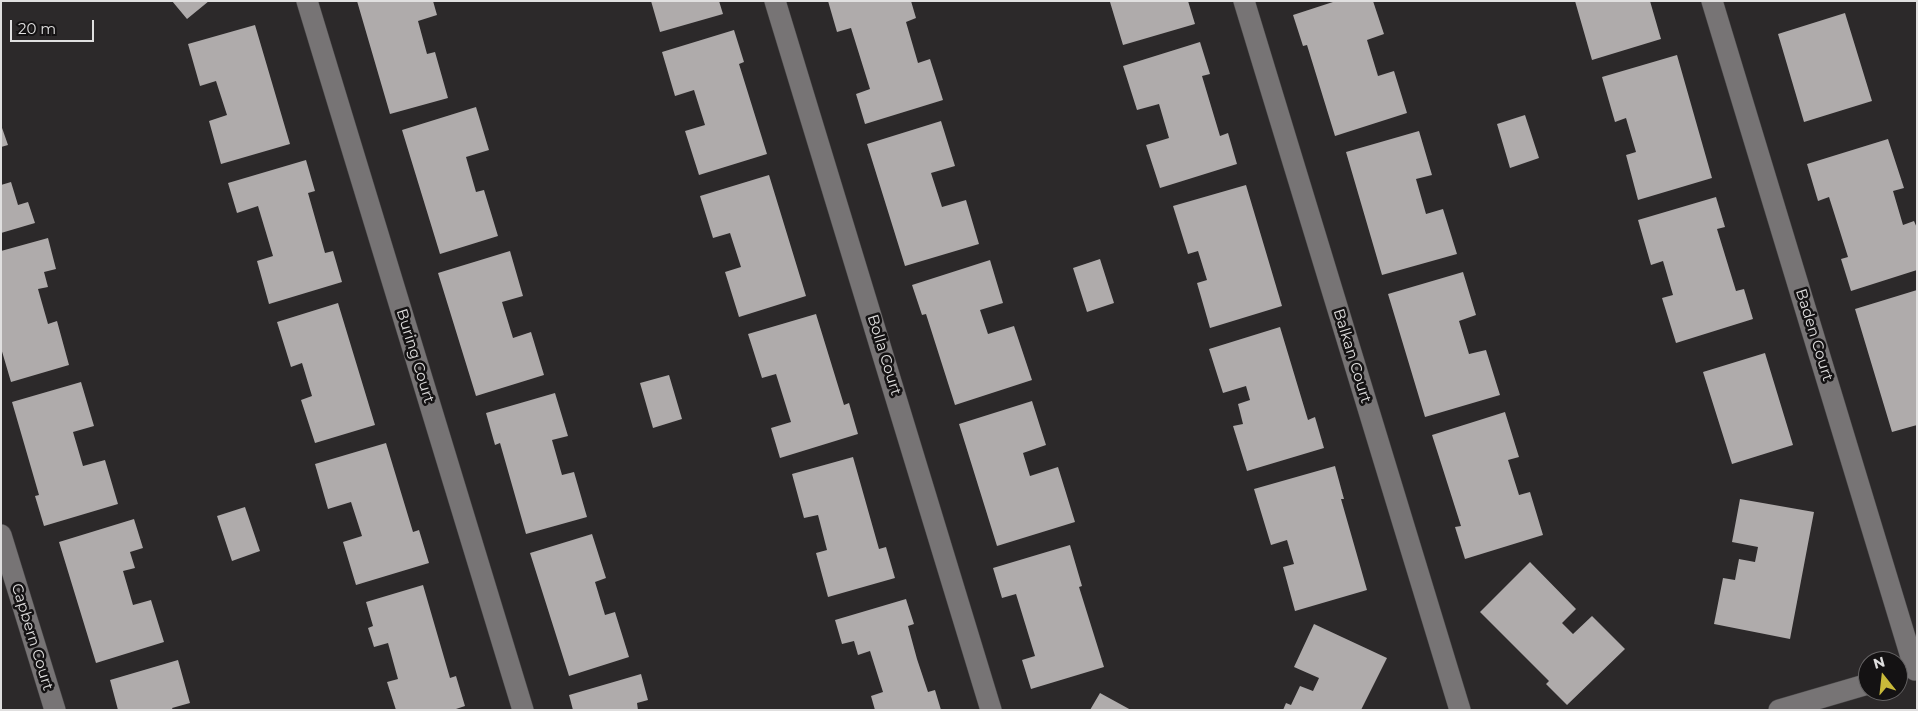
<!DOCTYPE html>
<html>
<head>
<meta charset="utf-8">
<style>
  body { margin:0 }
  #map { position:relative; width:1918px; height:711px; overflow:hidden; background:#2c292a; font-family:Montserrat,sans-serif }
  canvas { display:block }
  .frame { position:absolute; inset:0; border:2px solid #e0dfdf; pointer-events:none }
  .north { position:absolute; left:1858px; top:651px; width:50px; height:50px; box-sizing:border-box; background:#141213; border:1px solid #666465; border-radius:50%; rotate:344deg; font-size:14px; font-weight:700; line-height:20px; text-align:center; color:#e0dfdf }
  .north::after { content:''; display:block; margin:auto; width:18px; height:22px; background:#c9ba3a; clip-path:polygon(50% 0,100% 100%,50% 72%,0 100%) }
  .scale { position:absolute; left:10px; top:20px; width:84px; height:22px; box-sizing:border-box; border:2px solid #e0dfdf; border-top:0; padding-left:6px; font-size:15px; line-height:18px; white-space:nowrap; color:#e0dfdf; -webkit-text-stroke:4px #141213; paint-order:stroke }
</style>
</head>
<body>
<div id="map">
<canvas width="1918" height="711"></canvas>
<div class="frame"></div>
<div class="north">N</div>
<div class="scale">20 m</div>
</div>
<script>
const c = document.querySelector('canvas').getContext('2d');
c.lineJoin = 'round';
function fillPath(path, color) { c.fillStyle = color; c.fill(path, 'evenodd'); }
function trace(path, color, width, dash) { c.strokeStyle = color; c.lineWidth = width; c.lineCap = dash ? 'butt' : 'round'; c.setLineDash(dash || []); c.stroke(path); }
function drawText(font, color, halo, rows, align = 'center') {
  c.font = font + ' Montserrat,sans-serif'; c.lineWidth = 5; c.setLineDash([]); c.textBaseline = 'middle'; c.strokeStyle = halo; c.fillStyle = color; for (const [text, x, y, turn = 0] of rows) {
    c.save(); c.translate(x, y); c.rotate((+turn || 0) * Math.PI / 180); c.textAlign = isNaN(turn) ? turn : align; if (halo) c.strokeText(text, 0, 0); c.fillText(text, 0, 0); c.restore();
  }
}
fillPath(new Path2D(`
  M172,1H209L187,19Z
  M357,1H433L437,15L418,21L427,54L435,52L448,98L390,114Z
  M651,1H719L723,14L660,32Z
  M828,1H911L916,18L906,22L918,63L930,59L943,100L865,124L856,94L870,89L851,28L837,32Z
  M1188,1L1195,24L1123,45L1110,2Z
  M1336,1H1373L1384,34L1367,40L1378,76L1394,71L1407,113L1335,136L1307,45L1303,46L1293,15Z
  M1575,1H1650L1661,39L1592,60Z
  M1845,13L1872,101L1804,122L1778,34Z
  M255,25L290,144L221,164L209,121L227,115L216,81L200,86L188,44Z
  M734,30L744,62L739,64L767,154L699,175L685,131L705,125L694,90L675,96L662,52Z
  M1200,42L1210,74L1202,76L1220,136L1228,133L1237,164L1160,188L1146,145L1169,138L1159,104L1137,110L1123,66Z
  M1677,55L1712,178L1638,200L1626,155L1636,152L1626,118L1615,122L1602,77Z
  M476,107L489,150L466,157L476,192L484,190L498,236L440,254L402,130Z
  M1525,115L1539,158L1510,168L1497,124Z
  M941,121L955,166L931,173L942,207L966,200L979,244L905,266L867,144Z
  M1,125L8,145L1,147Z
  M1419,131L1432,175L1416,179L1426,214L1443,209L1457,254L1382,275L1346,152Z
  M1888,139L1904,188L1893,191L1903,225L1914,221L1917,228V270L1851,291L1841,259L1848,257L1829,197L1818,201L1807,164Z
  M306,160L315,191L308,193L325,253L333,251L342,282L269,304L257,261L273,256L258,206L237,213L228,183Z
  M769,175L806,296L739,317L725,272L741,267L730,233L713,238L700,196Z
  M11,182L18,205L28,202L35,223L1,233V185Z
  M1246,185L1282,306L1210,328L1197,283L1207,280L1198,251L1188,254L1173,206Z
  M1716,197L1725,227L1717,229L1736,291L1744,289L1753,319L1676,343L1662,298L1673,295L1663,261L1651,265L1638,220Z
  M48,238L56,269L44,272L48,287L38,289L48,324L57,321L69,365L11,382L1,348V251Z
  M510,251L523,296L502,302L513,338L531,332L544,375L476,396L438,273Z
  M1100,259L1114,303L1087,312L1073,268Z
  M990,260L1003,303L980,310L988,334L1014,326L1032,380L955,405L926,314L922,315L912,285Z
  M1463,272L1476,315L1459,321L1469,354L1486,350L1500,395L1425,417L1388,294Z
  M1917,290V425L1892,432L1855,309Z
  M338,303L375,425L315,443L301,400L312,396L302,363L291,367L277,322Z
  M816,314L844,405L849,403L858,434L780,458L771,428L791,422L776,374L762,378L748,334Z
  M1280,327L1308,420L1315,417L1324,448L1247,471L1233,426L1243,424L1238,404L1250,400L1246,386L1223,393L1209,349Z
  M1765,353L1793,445L1732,464L1703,372Z
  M669,375L682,419L653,428L640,383Z
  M81,382L94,426L73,432L83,466L105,460L118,504L44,526L35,496L39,495L12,402Z
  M555,393L568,436L552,440L562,475L574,472L587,517L526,534L500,443L495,445L486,413Z
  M1032,401L1046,445L1023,453L1030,476L1058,467L1075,522L997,546L959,424Z
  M1505,412L1519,457L1508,460L1519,495L1530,492L1543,535L1465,559L1455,527L1461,526L1432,435Z
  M386,443L413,532L419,530L429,563L356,585L343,542L362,536L351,502L328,509L315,464Z
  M853,457L879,549L886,547L895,578L828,597L816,553L827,550L818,515L804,518L792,474Z
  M1335,466L1344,499H1341L1367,590L1295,611L1283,567L1294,564L1287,540L1271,545L1254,489Z
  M1740,499L1814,512L1790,639L1714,624L1723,578L1735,580L1739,559L1755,562L1758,547L1732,542Z
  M245,507L260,551L232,561L217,516Z
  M134,519L143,548L130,552L135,568L123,571L133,605L151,600L164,642L96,663L59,542Z
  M592,534L606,578L595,582L605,615L615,612L629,657L569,676L530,553Z
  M1070,545L1082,586L1079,587L1104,667L1031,689L1022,660L1035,656L1016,594L1002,598L993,568Z
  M1530,562L1576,609L1562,623L1573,634L1592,616L1625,649L1567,705L1546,684L1549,681L1480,612Z
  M423,585L450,678L456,676L465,706L453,710H396L387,682L398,679L388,643L374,647L368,628L373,626L366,602Z
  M906,599L914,624L908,626L917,659L928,692L935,690L941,710H875L871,696L883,692L870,651L858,655L854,641L842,644L835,620Z
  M1314,624L1387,658L1361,710H1283L1286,703L1291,705L1300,686L1313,691L1319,678L1294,667Z
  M178,660L190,703L172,708L173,710H118L110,680Z
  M641,674L648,700L637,703L638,710H573L569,695Z
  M1100,693L1131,710H1090Z`), '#afabab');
const street = new Path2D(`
  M307,1L523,710
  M775,1L991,710
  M1244,1L1460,710
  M1712,1L1915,670
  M1,535L55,710
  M1779,710L1868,684`);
trace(street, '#494748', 22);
trace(street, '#777475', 21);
drawText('15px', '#e0dfdf', '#141213', [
  ["Baden Court",1814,335,73],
  ["Bolla Court",884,355,73],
  ["Buring Court",415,356,73],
  ["Balkan Court",1352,356,73],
  ["Capbern Court",32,637,73]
]);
</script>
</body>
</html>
